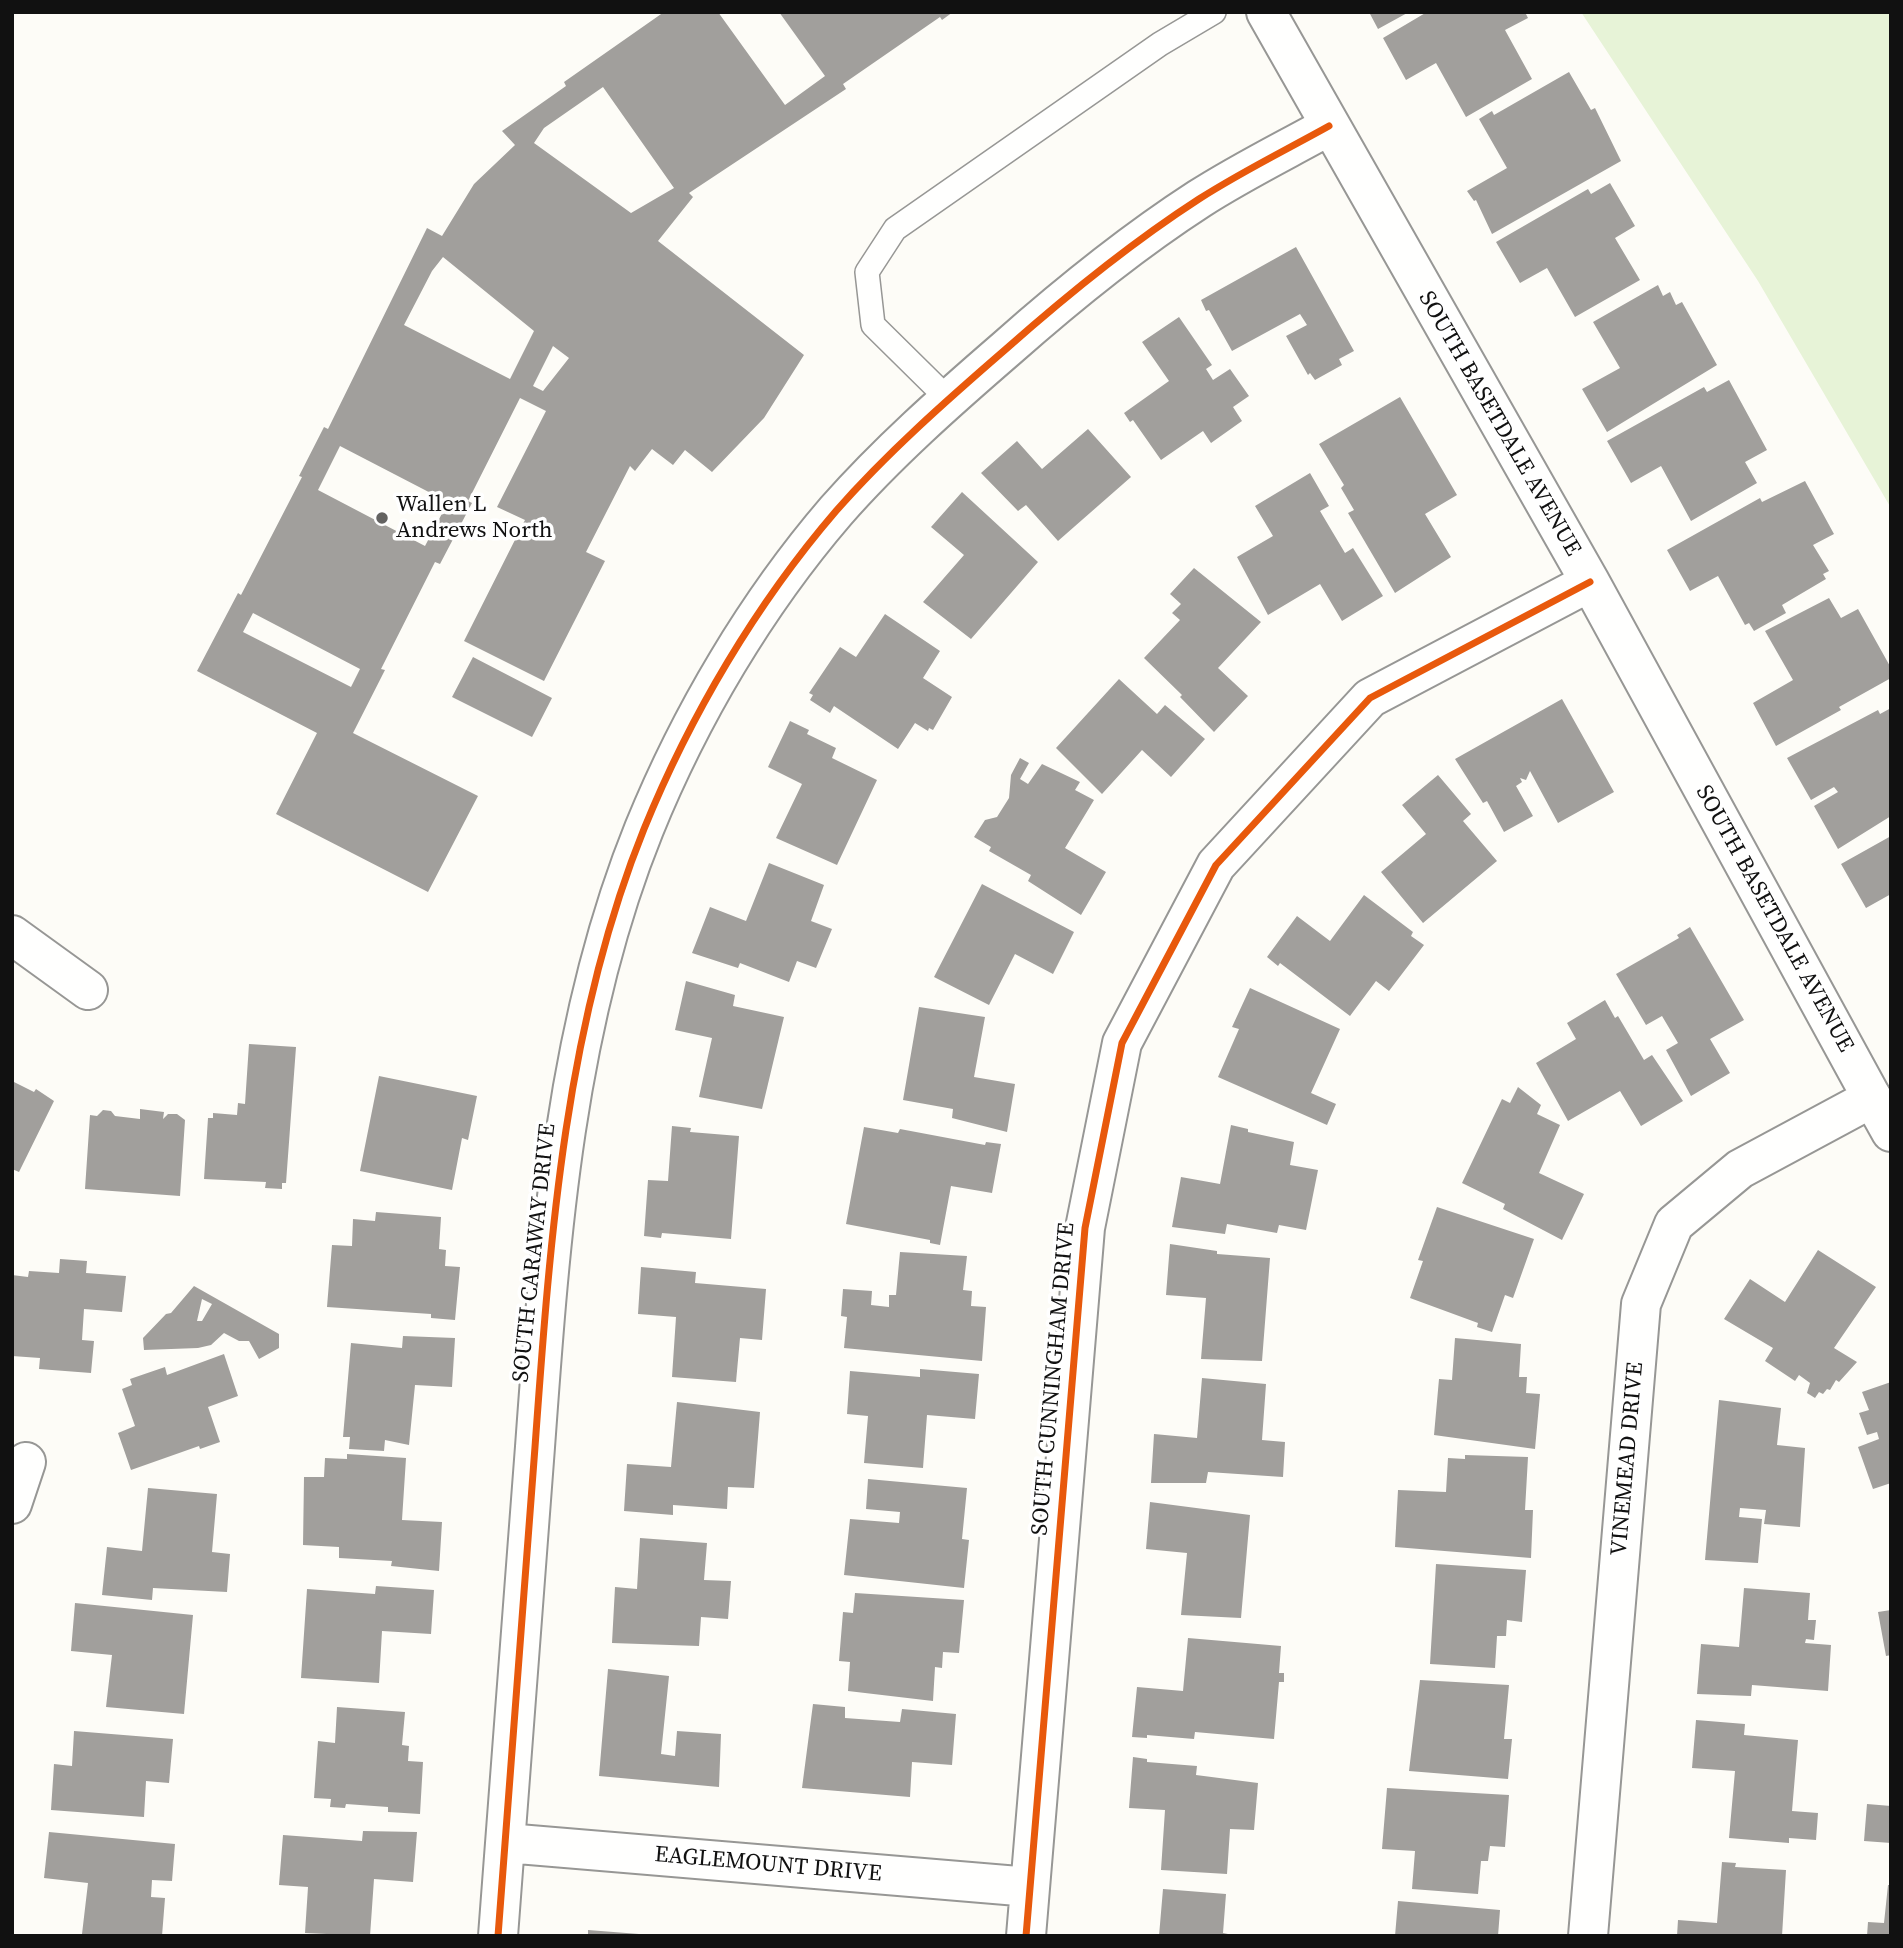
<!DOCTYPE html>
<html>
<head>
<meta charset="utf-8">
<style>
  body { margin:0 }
  #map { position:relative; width:1903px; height:1948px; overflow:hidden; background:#fdfcf7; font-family:"Source Serif 4",serif }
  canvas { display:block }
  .frame { position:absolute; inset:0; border:14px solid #111; pointer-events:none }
</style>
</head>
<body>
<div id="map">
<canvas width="1903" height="1948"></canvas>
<div class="frame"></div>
</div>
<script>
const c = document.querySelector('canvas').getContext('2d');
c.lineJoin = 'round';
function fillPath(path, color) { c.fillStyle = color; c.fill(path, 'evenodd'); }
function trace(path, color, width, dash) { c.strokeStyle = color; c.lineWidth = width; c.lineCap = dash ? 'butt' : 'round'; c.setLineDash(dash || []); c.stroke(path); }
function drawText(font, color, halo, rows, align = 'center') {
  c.font = font + ' "Source Serif 4",serif'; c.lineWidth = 7; c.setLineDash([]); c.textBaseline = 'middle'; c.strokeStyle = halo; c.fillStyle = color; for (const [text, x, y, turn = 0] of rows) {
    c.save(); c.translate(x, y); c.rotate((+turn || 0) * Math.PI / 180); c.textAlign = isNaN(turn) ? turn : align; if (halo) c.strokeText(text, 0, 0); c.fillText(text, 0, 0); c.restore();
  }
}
fillPath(new Path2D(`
  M1581,12H1891V508L1758,281Z`), '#e7f3d7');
fillPath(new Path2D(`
  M664,12H718L785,105L825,76L779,12H953L942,20L940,17L843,84L846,89L689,193L693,197L658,241L804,355L764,418L712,472L685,450L673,465L652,449L635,471L630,466L586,552L605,561L544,681L464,641L525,520L497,507L546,411L520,398L468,501L472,503L440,564L435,562L381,669L385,670L353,733L478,796L428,892L276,814L317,733L197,671L238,593L241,595L302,477L299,476L324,427L328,429L427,228L442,236L474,184L515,145L502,131L566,86L564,82ZM603,87L674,188L631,213L534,143L544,128ZM443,257L534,331L510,379L404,325L432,271ZM553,346L569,358L543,391L533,386ZM340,446L448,502L425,546L318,490ZM253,613L360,669L351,687L243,632Z
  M1369,12H1409L1378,29Z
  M1427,12H1525L1528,18L1505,30L1532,79L1466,117L1436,63L1406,80L1383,38Z
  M1569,72L1591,110L1595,108L1621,161L1492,234L1476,200L1474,201L1467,191L1507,168L1479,119L1492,111L1494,115Z
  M1610,183L1635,226L1615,238L1640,280L1575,317L1547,268L1520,283L1496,242L1588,189L1591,194Z
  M1296,247L1354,351L1339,359L1342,365L1315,380L1310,373L1308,375L1286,336L1307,325L1300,314L1232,351L1209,310L1206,311L1201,300Z
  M1658,285L1663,296L1670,292L1676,305L1682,302L1717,365L1607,432L1582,389L1620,368L1593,322Z
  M1179,317L1212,365L1206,369L1213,380L1230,369L1249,396L1233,407L1242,421L1211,443L1203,431L1161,460L1133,420L1130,422L1124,413L1169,381L1142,342Z
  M1729,380L1767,450L1745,462L1757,483L1691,521L1661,466L1631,483L1607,441L1704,387L1707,392Z
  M1400,397L1457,495L1425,514L1451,557L1395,593L1348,513L1354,510L1341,488L1344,485L1319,444Z
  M1088,429L1131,477L1058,541L1026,505L1018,511L981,473L1017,441L1042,469Z
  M1310,473L1329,506L1320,511L1345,553L1353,548L1383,596L1342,621L1320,584L1268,615L1237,557L1273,536L1255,506Z
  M1805,481L1834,534L1813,545L1829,571L1823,574L1826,579L1782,605L1786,613L1754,631L1749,623L1745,625L1718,576L1690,591L1667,550L1760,498L1762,502Z
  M962,492L1038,562L971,639L923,602L964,555L931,527Z
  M1194,568L1261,622L1218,668L1248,696L1214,732L1180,697L1182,695L1144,658L1180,620L1172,613L1181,604L1170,594Z
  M1829,598L1841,618L1858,609L1891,668V678L1839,707L1841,710L1776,746L1753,703L1793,680L1765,631Z
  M885,614L940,651L923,678L952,697L933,730L929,728L928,731L915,723L898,749L834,706L830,713L810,700L813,695L809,693L840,647L856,657Z
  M473,657L552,698L532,737L452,697Z
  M1119,679L1157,714L1165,705L1205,739L1171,777L1142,750L1102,794L1056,748Z
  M1562,699L1614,792L1558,823L1530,771L1526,780L1520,778L1522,782L1516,786L1533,816L1504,832L1487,801L1483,803L1455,759Z
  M1891,708V816L1838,849L1814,806L1838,792L1834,787L1811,800L1787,758L1878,710L1880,714Z
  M790,721L809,730L807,734L836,748L832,758L877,780L837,865L776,838L802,784L768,767Z
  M1020,758L1029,763L1020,779L1028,784L1042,764L1080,782L1075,790L1094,800L1065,848L1106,872L1081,915L1028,881L1031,875L989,851L991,847L974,837L985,820L997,817L1009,798L1011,775Z
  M1438,775L1471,814L1463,821L1497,861L1423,923L1381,872L1426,834L1402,805Z
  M1891,836V894L1866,908L1841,864Z
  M769,863L824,885L811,921L832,929L816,968L797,961L789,982L740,963L738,968L692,953L710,907L746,921Z
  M982,884L1074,932L1053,974L1015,954L989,1005L934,977Z
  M1364,895L1413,932L1411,936L1424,945L1389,991L1376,981L1350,1016L1280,963L1278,966L1267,957L1297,916L1330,941Z
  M1690,927L1744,1020L1710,1039L1730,1073L1691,1096L1666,1050L1678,1043L1662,1016L1646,1025L1616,974L1679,938L1677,935Z
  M686,981L735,995L733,1006L784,1017L762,1109L699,1097L712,1038L675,1030Z
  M1250,988L1340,1029L1311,1093L1336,1104L1327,1125L1218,1077L1239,1029L1232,1027Z
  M1605,1000L1615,1018L1618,1016L1644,1060L1652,1055L1683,1101L1641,1126L1620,1091L1568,1121L1536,1063L1576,1039L1567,1023Z
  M919,1007L985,1017L974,1077L1015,1084L1007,1132L952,1118L953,1109L903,1100Z
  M249,1044L296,1047L286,1183H282V1189L265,1188L266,1182L204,1179L208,1118H213V1113L237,1115L238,1103L245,1104Z
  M379,1076L477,1096L468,1140L462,1138L452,1190L360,1171Z
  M12,1081L34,1092L36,1089L54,1101L19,1172L12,1169Z
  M1518,1087L1541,1105L1537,1114L1560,1125L1539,1173L1584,1194L1562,1240L1503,1209L1505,1204L1462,1183L1502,1099L1510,1103Z
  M140,1109L164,1112L163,1119L168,1114H177L185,1120L180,1196L85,1189L90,1115L97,1116L103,1110L111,1111L115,1116L140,1119Z
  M1231,1125L1248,1129V1132L1294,1142L1290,1165L1318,1170L1306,1230L1279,1225L1277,1233L1227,1224L1225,1234L1172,1227L1181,1177L1220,1184Z
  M672,1126L691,1128L690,1132L739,1136L731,1239L662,1233L661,1238L644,1236L648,1180L668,1181Z
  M864,1127L898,1133L900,1129L985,1145L986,1142L1001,1144L992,1193L951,1186L940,1245L930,1243V1240L846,1224Z
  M1437,1207L1534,1239L1513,1298L1505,1295L1492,1332L1477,1327L1478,1323L1410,1298L1423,1261L1418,1260Z
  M376,1212L441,1217L439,1249L446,1250L445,1266L460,1267L455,1320L431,1318V1314L327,1307L332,1245L352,1246L353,1219L375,1221Z
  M1170,1244L1217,1251V1254L1270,1258L1262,1361L1201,1359L1206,1298L1166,1295Z
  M1818,1250L1876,1287L1834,1348L1857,1362L1839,1382L1836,1380L1830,1390L1827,1389L1823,1394L1819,1392L1815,1398L1807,1393L1810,1383L1799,1375L1795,1381L1765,1361L1773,1348L1724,1319L1750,1279L1785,1302Z
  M900,1252L967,1256L963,1290L972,1291L971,1306L986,1307L982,1361L844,1348L847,1317L841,1316L843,1289L872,1291L871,1305L889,1307V1295H896Z
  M60,1259L87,1261L86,1273L126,1276L122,1312L84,1309L82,1340L94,1341L91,1373L39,1369L40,1358L12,1356V1275L28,1277L29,1271L59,1273Z
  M641,1267L696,1272L695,1283L766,1289L762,1340L740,1338L736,1382L672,1377L676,1317L638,1314Z
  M194,1286L279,1334V1348L259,1359L249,1341H239L224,1333L211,1345L198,1348L144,1350L143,1338L166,1314L171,1313ZM202,1299L212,1304L202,1321H197Z
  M403,1336L455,1338L452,1387L415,1385L409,1445L385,1440L384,1451L349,1449L350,1437H343L351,1343L402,1348Z
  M1455,1338L1521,1344L1519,1377H1527L1526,1393L1540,1394L1535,1449L1434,1435L1439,1379L1452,1380Z
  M224,1354L238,1396L208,1407L220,1442L200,1449L199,1446L131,1470L118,1433L135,1426L122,1389L132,1385L130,1379L165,1367L167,1375Z
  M920,1369L979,1374L975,1419L927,1415L923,1468L864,1463L868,1416L847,1414L850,1371L920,1377Z
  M1202,1378L1266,1384L1262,1440L1285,1442L1283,1477L1208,1472L1206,1483H1151L1154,1434L1197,1438Z
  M1891,1382V1483L1873,1489L1858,1447L1879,1439L1877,1432L1867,1435L1859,1413L1869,1410L1862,1392Z
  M1719,1400L1781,1408L1777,1445L1805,1448L1800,1527L1764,1524L1766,1510L1740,1508L1739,1517L1762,1519L1758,1563L1705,1560Z
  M677,1402L760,1412L754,1488L728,1487L727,1509L673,1505V1515L624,1511L627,1464L671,1467Z
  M347,1454L406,1458L402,1520L442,1522L439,1571L391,1566L392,1561L339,1558V1547L303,1545L304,1477H324L325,1458L347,1459Z
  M1465,1455L1528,1457L1525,1510H1533L1531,1558L1395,1547L1398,1490L1446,1492L1448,1458L1465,1459Z
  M868,1479L967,1488L962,1539L969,1540L964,1588L844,1575L850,1519L899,1523L900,1512L866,1509Z
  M148,1488L217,1494L212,1552L230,1554L227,1592L153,1588L152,1600L102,1595L107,1547L142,1551Z
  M1150,1502L1250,1515L1241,1618L1181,1615L1187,1553L1146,1549Z
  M640,1538L707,1543L704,1580L731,1581L728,1619L701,1617L699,1646L612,1643L615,1587L637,1589Z
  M1436,1564L1526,1570L1522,1622L1507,1620L1506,1636H1497L1495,1668L1430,1664Z
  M376,1586L434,1590L431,1634L382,1631L379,1683L301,1678L307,1589L375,1594Z
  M1744,1588L1810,1593L1808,1620H1816L1814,1640L1806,1639L1805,1643L1831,1645L1828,1691L1752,1685L1751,1696L1697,1694L1701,1644L1739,1647Z
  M855,1593L964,1600L959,1653L943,1652L942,1668L935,1667L933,1701L848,1691L850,1662L839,1661L843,1612L853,1613Z
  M75,1603L193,1615L184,1714L106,1707L112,1655L71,1651Z
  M1891,1610V1655L1886,1656L1878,1612Z
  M1188,1638L1281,1646L1279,1673H1284V1682H1279L1274,1739L1195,1732L1194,1739L1147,1735V1738L1132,1737L1137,1687L1183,1691Z
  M608,1669L669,1676L661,1754L675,1756L677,1731L721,1734L719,1787L599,1776Z
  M1420,1680L1509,1685L1504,1739H1512L1508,1779L1409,1771Z
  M813,1704L845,1707V1718L900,1722L902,1709L956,1714L952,1765L912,1762L910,1797L802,1788Z
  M337,1707L405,1712L402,1745L409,1746L408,1761L423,1762L420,1814L388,1812V1807L346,1804L345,1808L330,1807L331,1799L314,1798L318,1741L335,1743Z
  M1696,1720L1745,1724L1744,1735L1798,1740L1792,1811L1818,1813L1816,1840L1789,1838V1843L1729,1838L1735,1771L1692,1768Z
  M74,1731L173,1739L169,1783L146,1781L144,1817L51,1810L54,1764L72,1766Z
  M1133,1757L1147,1759V1762L1197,1766L1196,1775L1258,1783L1254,1830L1230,1829L1227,1874L1161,1870L1165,1810L1129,1808Z
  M1387,1788L1509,1795L1505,1847L1490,1846L1488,1861H1481L1478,1894L1412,1889L1415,1851L1382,1849Z
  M1867,1804L1891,1806V1843L1864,1841Z
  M363,1831L417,1832L413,1882L374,1879L370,1936L305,1933L308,1887L279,1885L283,1835L362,1841Z
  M49,1832L175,1844L172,1881L152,1880L151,1897L165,1898L162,1936L82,1934L88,1883L44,1878Z
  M1722,1862L1736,1863L1735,1867L1786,1870L1782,1936H1677L1678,1920L1717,1923Z
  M1888,1885H1891V1936H1867L1868,1922L1884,1923Z
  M1163,1889L1226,1894L1223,1933L1238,1936H1159Z
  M1398,1901L1500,1910L1498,1936H1395Z
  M588,1930L639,1934V1936H588Z`), '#a19f9c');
const service = new Path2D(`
  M948,399L873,325L867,272L895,229L1160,44L1214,12`);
const minor = new Path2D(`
  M1266,12L1590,582L1872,1098L1740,1169L1674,1224L1641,1304L1588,1936
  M12,935L88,990
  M12,1504L26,1462
  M506,1843L1030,1887
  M498,1936C511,1773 523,1610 535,1447C550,1239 565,1024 644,829C690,716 756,604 836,511C887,453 947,400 1006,349C1067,295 1131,243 1199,199C1241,172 1286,150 1329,126
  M1026,1936L1085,1228L1122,1043L1216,865L1370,698L1590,582`);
const tertiary = new Path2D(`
  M1872,1098L1891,1132`);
trace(service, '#979795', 26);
trace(minor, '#979795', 42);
trace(tertiary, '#979795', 42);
trace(service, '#fffffe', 23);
trace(minor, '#fffffe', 38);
trace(tertiary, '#fffffe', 38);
trace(new Path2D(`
  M498,1936C511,1773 523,1610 535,1447C550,1239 565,1024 644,829C690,716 756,604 836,511C887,453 947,400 1006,349C1067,295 1131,243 1199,199C1241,172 1286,150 1329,126
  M1026,1936L1085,1228L1122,1043L1216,865L1370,698L1590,582`), '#e8590c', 7);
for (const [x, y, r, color] of [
  [382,518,7,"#646362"]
]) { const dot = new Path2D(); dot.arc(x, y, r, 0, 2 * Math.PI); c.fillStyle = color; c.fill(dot); trace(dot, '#fff', 2.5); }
drawText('23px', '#111', '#fff', [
  ["SOUTH BASETDALE AVENUE",1499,424,60],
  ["SOUTH BASETDALE AVENUE",1774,919,61],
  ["SOUTH CARAWAY DRIVE",535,1253,-84],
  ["SOUTH CUNNINGHAM DRIVE",1054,1379,-85],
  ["VINEMEAD DRIVE",1628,1459,-85],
  ["EAGLEMOUNT DRIVE",768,1865,5]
]);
drawText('23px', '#111', '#fff', [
  ["Wallen L",396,505],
  ["Andrews North",396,531]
], 'left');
</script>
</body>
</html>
